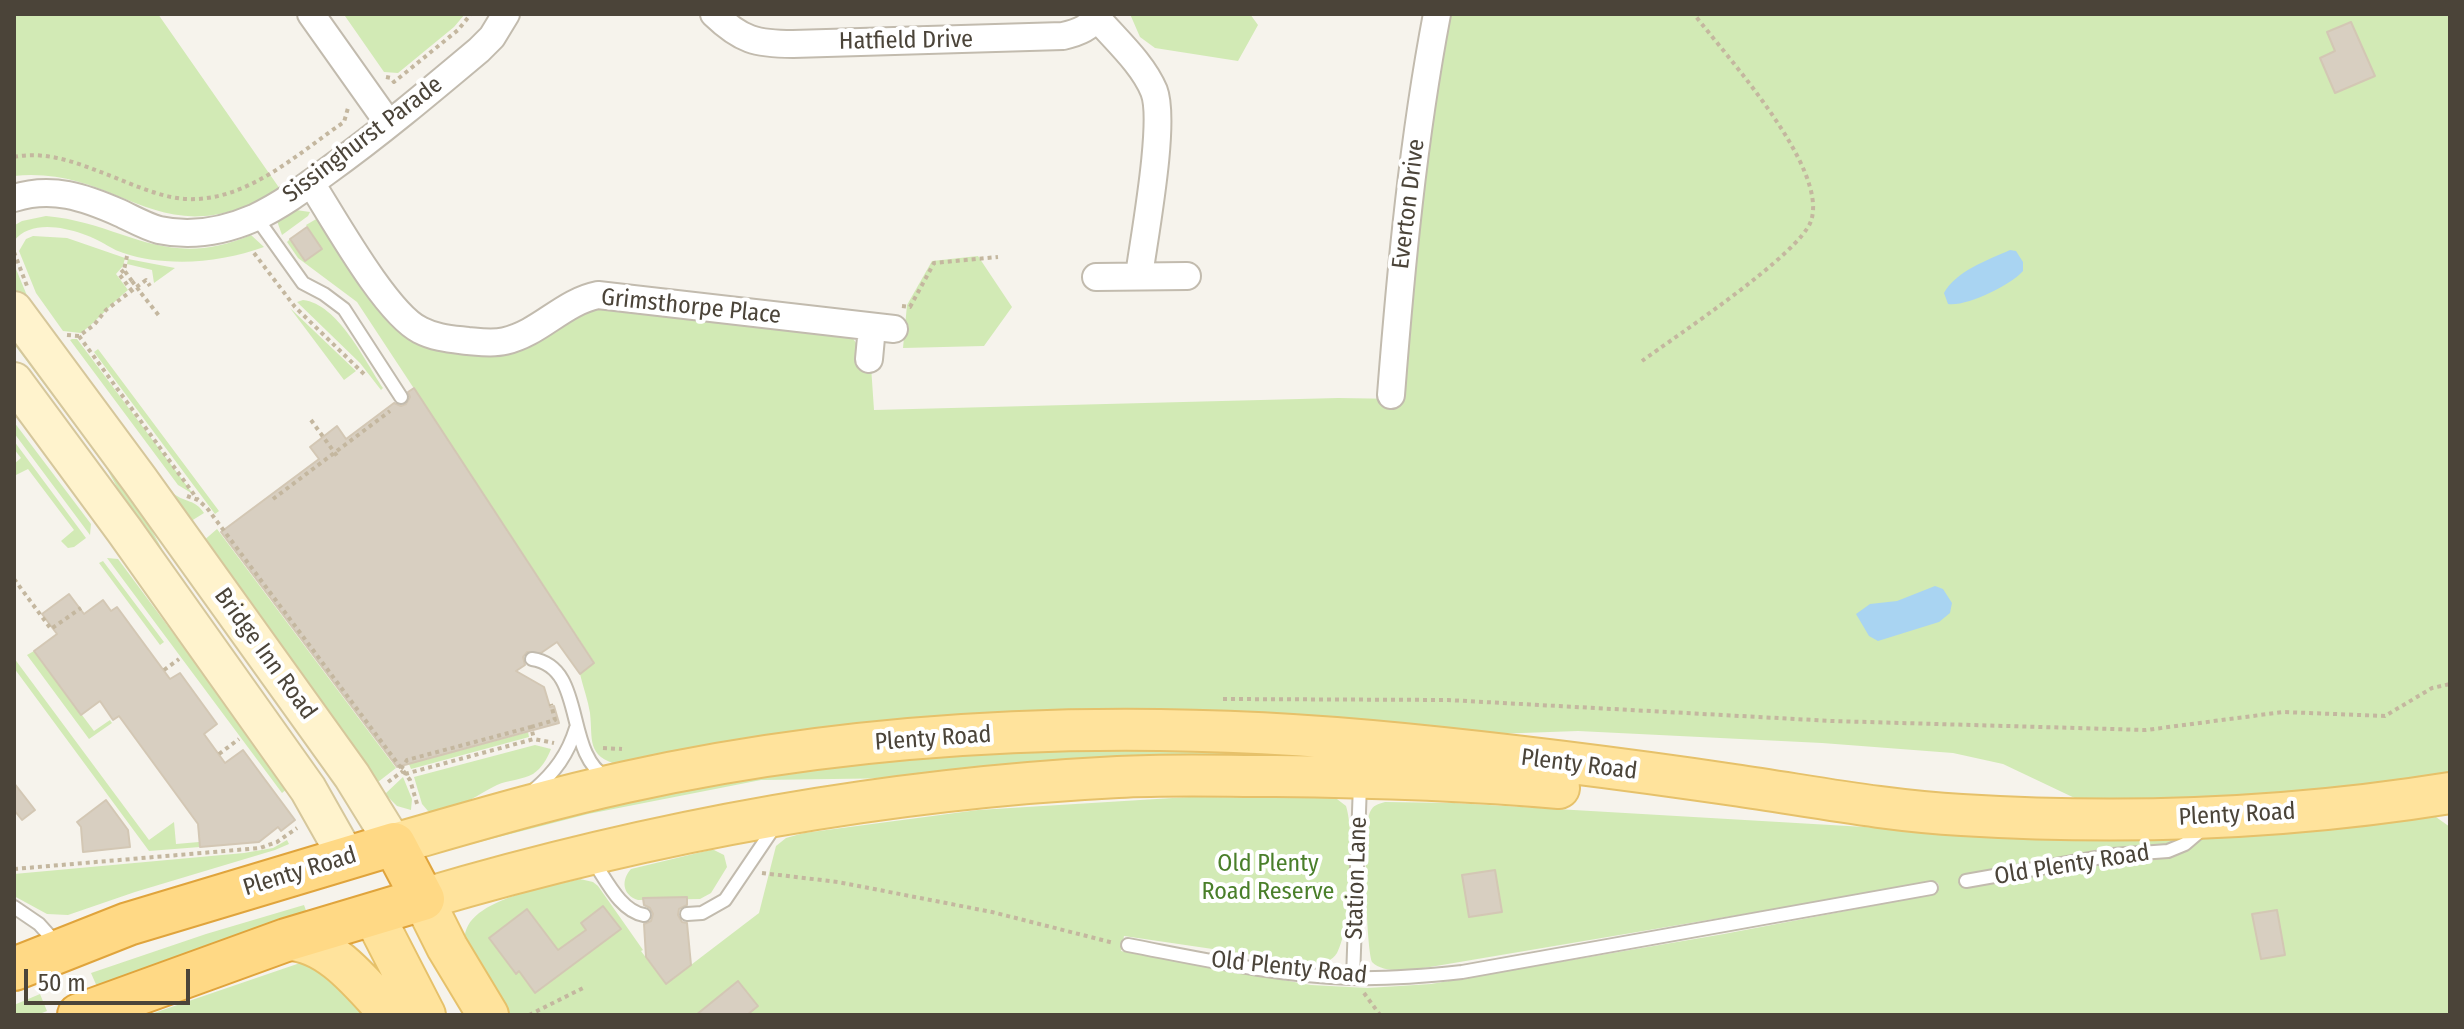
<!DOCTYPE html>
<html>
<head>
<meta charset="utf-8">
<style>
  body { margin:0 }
  #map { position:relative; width:2464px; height:1029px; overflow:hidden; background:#f6f3ec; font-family:"Fira Sans Condensed",sans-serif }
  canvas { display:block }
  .frame { position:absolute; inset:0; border:16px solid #4b4439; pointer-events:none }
  .scale { position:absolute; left:24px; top:969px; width:166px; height:36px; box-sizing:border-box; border:4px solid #4b4439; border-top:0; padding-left:10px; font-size:24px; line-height:28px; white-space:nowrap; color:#4b4439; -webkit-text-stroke:6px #fff; paint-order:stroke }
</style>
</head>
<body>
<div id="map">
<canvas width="2464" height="1029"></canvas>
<div class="frame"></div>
<div class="scale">50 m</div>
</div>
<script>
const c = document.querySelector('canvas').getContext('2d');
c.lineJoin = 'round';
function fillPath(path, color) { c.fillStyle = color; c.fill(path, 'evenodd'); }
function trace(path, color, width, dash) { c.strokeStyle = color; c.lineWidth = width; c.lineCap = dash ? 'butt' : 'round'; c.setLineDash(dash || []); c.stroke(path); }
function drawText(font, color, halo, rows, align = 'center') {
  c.font = font + ' "Fira Sans Condensed",sans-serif'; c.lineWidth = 8; c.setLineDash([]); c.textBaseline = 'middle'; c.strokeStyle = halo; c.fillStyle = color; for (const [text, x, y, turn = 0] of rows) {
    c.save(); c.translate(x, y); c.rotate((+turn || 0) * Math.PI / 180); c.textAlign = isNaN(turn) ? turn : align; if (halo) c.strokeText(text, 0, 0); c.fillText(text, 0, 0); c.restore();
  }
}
fillPath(new Path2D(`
  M14,14H158L280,189C158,262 123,165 14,176Z
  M347,14H465L454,27L398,73L384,72L345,16Z
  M1130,14H1250L1258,25L1238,61L1155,48L1140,37Z
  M1448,14H2450V777L2251,801H2081L2003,764L1953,753L1822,743L1578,731L619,765C586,756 593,740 590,713C588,700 583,687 580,674L594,662L357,302L298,258L287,242L290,239L305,261L322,249L306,225L318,218C346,259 381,331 429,347L599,308L852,337L858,346L856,363L871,366L874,410L1338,398L1402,399L1416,229Z
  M296,210L310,212L308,216L282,235L277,221Z
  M46,216C125,223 164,272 251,235L264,247C233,258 197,264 165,261C149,260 125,256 110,247C89,233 35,213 14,241L15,225L22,221Z
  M33,236L67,238L125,258L123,266L116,274L128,290C111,304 98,320 81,333L63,331L36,293L19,251L26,239Z
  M978,256L1012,307L984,346L903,348L907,305L932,261Z
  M128,259L175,268L154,283L152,270L127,264Z
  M16,269L28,298L174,494C186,503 195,499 204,513L188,523L14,288V271Z
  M303,300C338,304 365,361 383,388L381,390L360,363L297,302Z
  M290,308L356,371L344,380Z
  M14,333L142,513L162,549L154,555L106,467L14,344Z
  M72,339H77L193,494L178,485L70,340Z
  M98,349L219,511L215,514L94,352Z
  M14,422L91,524L90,535L14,433Z
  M14,441L86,538L74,547L68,548L61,541L74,530L28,469L14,476V464L21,458L14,449Z
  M217,529L396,768L378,782L202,542Z
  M107,558L118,559L288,788L282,793Z
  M103,561L164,642L160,645L99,563Z
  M34,651L94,731L110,720L112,723L89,739L27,655Z
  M14,658L149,840L174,822L176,844L199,842L200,847L149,851L14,668Z
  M528,732L529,737L411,769L409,764Z
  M535,745L551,749C547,759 542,768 533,774C522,780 508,780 497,785C472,797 459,812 428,811L422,804L414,777Z
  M973,746L1319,751V759L904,778L761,780L588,814L456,848L453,840L602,800Z
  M403,777L412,799L411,810L397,806L385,794Z
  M1189,797L1330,798L1337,799L1346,806C1355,834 1351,928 1337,953C1332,961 1324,963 1315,964L1124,936L1121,951L1311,985L1368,988L1431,984L1724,934L1909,899L1931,894L1939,887L1938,883L1933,882L1430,967C1413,969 1385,975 1372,962C1366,944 1363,828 1370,812C1373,805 1378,804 1385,802L1454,803L2070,839L2104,840L2436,817L2450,827V1015H511C495,994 477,974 467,949C449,901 550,887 580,879L593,882L598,886L643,950L641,951L666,984L759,913L776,846L786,838L804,833L978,810Z
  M287,840L289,844L275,850L135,892L68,915L47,914L14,896V874L244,853L273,848Z
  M710,850H714L724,855L727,867L711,893L700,899L638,900C622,895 621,880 631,869Z
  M304,905L308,916L98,989L91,973L206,934Z
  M300,963H313L377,1015H148Z
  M40,994L47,1011L37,1015H14V1005Z`), '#d2eab5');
fillPath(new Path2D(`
  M2010,250L2016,251L2023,262V271C2011,285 1966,307 1948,304L1944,293C1956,271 1988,260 2010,250Z
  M1935,586L1943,589L1952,603L1950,613L1939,622L1878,641L1869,636L1856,614L1870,604L1897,601Z`), '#a9d4f2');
const building = new Path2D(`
  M2351,22L2375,76L2335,93L2320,58L2335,51L2327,32Z
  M307,227L322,249L305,261L290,239Z
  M414,388L594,663L580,674L557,642L541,653L527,652L523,657L525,665L516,671L544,687L550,707L554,706L559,723L397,767L221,532L319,459L310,447L337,426L346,439L394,403L401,406L406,404L410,397L408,392Z
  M69,594L84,614L103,600L111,611L117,607L170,679L180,673L217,724L204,734L225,763L243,750L295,820L281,831L278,827L259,842L200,847L198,824L119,716L113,720L100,701L81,715L34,651L57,634L42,614Z
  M14,783L35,810L22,820L14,810Z
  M106,800L128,830L130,847L83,852L81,827L77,822Z
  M1495,870L1502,912L1469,917L1462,875Z
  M687,897V905L679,909L678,915L682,922L687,923L691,965L666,984L646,957L644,924L651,921L653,914L650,908L644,905L643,898Z
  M603,906L621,929L535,993L519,971L516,974L489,938L527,909L558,950L586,930L581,923Z
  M2277,910L2285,955L2261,959L2252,914Z
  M738,981L758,1006L747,1015H696Z`);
fillPath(building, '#d8cfc1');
trace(building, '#d3c7b4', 2);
const service = new Path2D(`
  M256,217L303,283L324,294L344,309L401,397
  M532,659C587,667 563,753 607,778
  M534,790C555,772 568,754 576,728
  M593,861C606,879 620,911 644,915
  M1966,881L2113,855L2168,851L2185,844L2205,827
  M14,907L39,924L57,944
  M687,914L702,913L725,900L775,826
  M1128,945C1202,959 1277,976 1352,978C1389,979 1425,976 1462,972L1931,888
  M1353,978L1360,784`);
const minor = new Path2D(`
  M311,14L389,124
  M714,14C741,40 756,44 793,44L1063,36C1080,32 1089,28 1100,14
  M1097,18C1116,40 1143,64 1154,91C1166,122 1144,238 1139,276
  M311,183C334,219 386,313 420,330C435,338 452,339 468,341C480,342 493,344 505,341C540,333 563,302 598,295L894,329
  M14,198C52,186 84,197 120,213C133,219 145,226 159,230C191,237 224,231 254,218C280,206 303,189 326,172C379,134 429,92 479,50L492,37L506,14
  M1096,277L1187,276
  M869,359L872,327
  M1391,395C1401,267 1413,140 1437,14`);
const secondary = new Path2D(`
  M14,310L139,479L352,776L394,844
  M14,381L124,530L308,789L347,858`);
const primary = new Path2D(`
  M394,844C471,822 548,799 626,782C879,726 1145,718 1403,744C1514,755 1625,769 1734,785C1810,796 1886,811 1962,815C2125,825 2289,819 2450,793
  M373,914L425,1015
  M286,940C329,939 364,986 391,1015
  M488,1015L447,947L423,899C649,832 882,789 1118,777C1170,774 1223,776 1275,776C1370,777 1465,780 1559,788`);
const trunk = new Path2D(`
  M14,969L128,924L394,844L423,899L286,940L79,1015`);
trace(service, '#c2bbae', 16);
trace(minor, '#c2bbae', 30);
trace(secondary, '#d6c79b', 40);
trace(primary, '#e6c16a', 44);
trace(trunk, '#e0a43c', 46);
trace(new Path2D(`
  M386,77L391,78L394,82L458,30L471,14
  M14,157C43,151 72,161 98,171C126,181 156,197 186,199C247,202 297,154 344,122L348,108
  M14,252L27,286
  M254,253L295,307L365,375
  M127,256L124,270L132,281
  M124,270L119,274L132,291
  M141,293L160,317
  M902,306L910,307L934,263L998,257
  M67,335L79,336L94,325L106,310L146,280L150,286
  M79,336L198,500
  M1642,361C1676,336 1799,255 1811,221C1829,168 1726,56 1694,14
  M311,420L337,456
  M187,496L198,500L207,508L410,780L418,807
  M273,499L390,411
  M14,579L51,629L81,608
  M164,670L179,659
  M1223,699L1448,700L1832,721L2146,730L2283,712L2385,716L2432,688L2450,684
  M531,727L555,720L551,704
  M603,748L622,749
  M219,754L239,739
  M401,769L407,760L531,727L534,739
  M405,774L534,739L554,743
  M388,782L403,771
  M14,869L260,848L277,842L297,828
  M762,873L838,882L992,912L1114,943
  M1364,993L1380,1015
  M529,1015L585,987`), '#c4b79f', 4, [4, 4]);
trace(service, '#fff', 12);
trace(minor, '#fff', 26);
trace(secondary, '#fff3cd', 36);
trace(primary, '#ffe39c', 40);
trace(trunk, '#ffd985', 42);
trace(new Path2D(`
  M132,281L141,293`), '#c4b79f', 4, [4, 4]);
drawText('24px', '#4b4439', '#fff', [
  ["Hatfield Drive",906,41,-1],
  ["Sissinghurst Parade",363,140,-37],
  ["Everton Drive",1409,204,-83],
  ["Grimsthorpe Place",691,307,6],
  ["Bridge Inn Road",265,654,54],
  ["Plenty Road",933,739,-4],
  ["Plenty Road",1579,765,7],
  ["Plenty Road",2237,815,-3],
  ["Old Plenty Road",2072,865,-9],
  ["Plenty Road",300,872,-17],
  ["Station Lane",1357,878,-88],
  ["Old Plenty Road",1289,968,6]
]);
drawText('24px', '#4a7f2a', '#fff', [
  ["Old Plenty",1268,864],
  ["Road Reserve",1268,892]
]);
</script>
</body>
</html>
